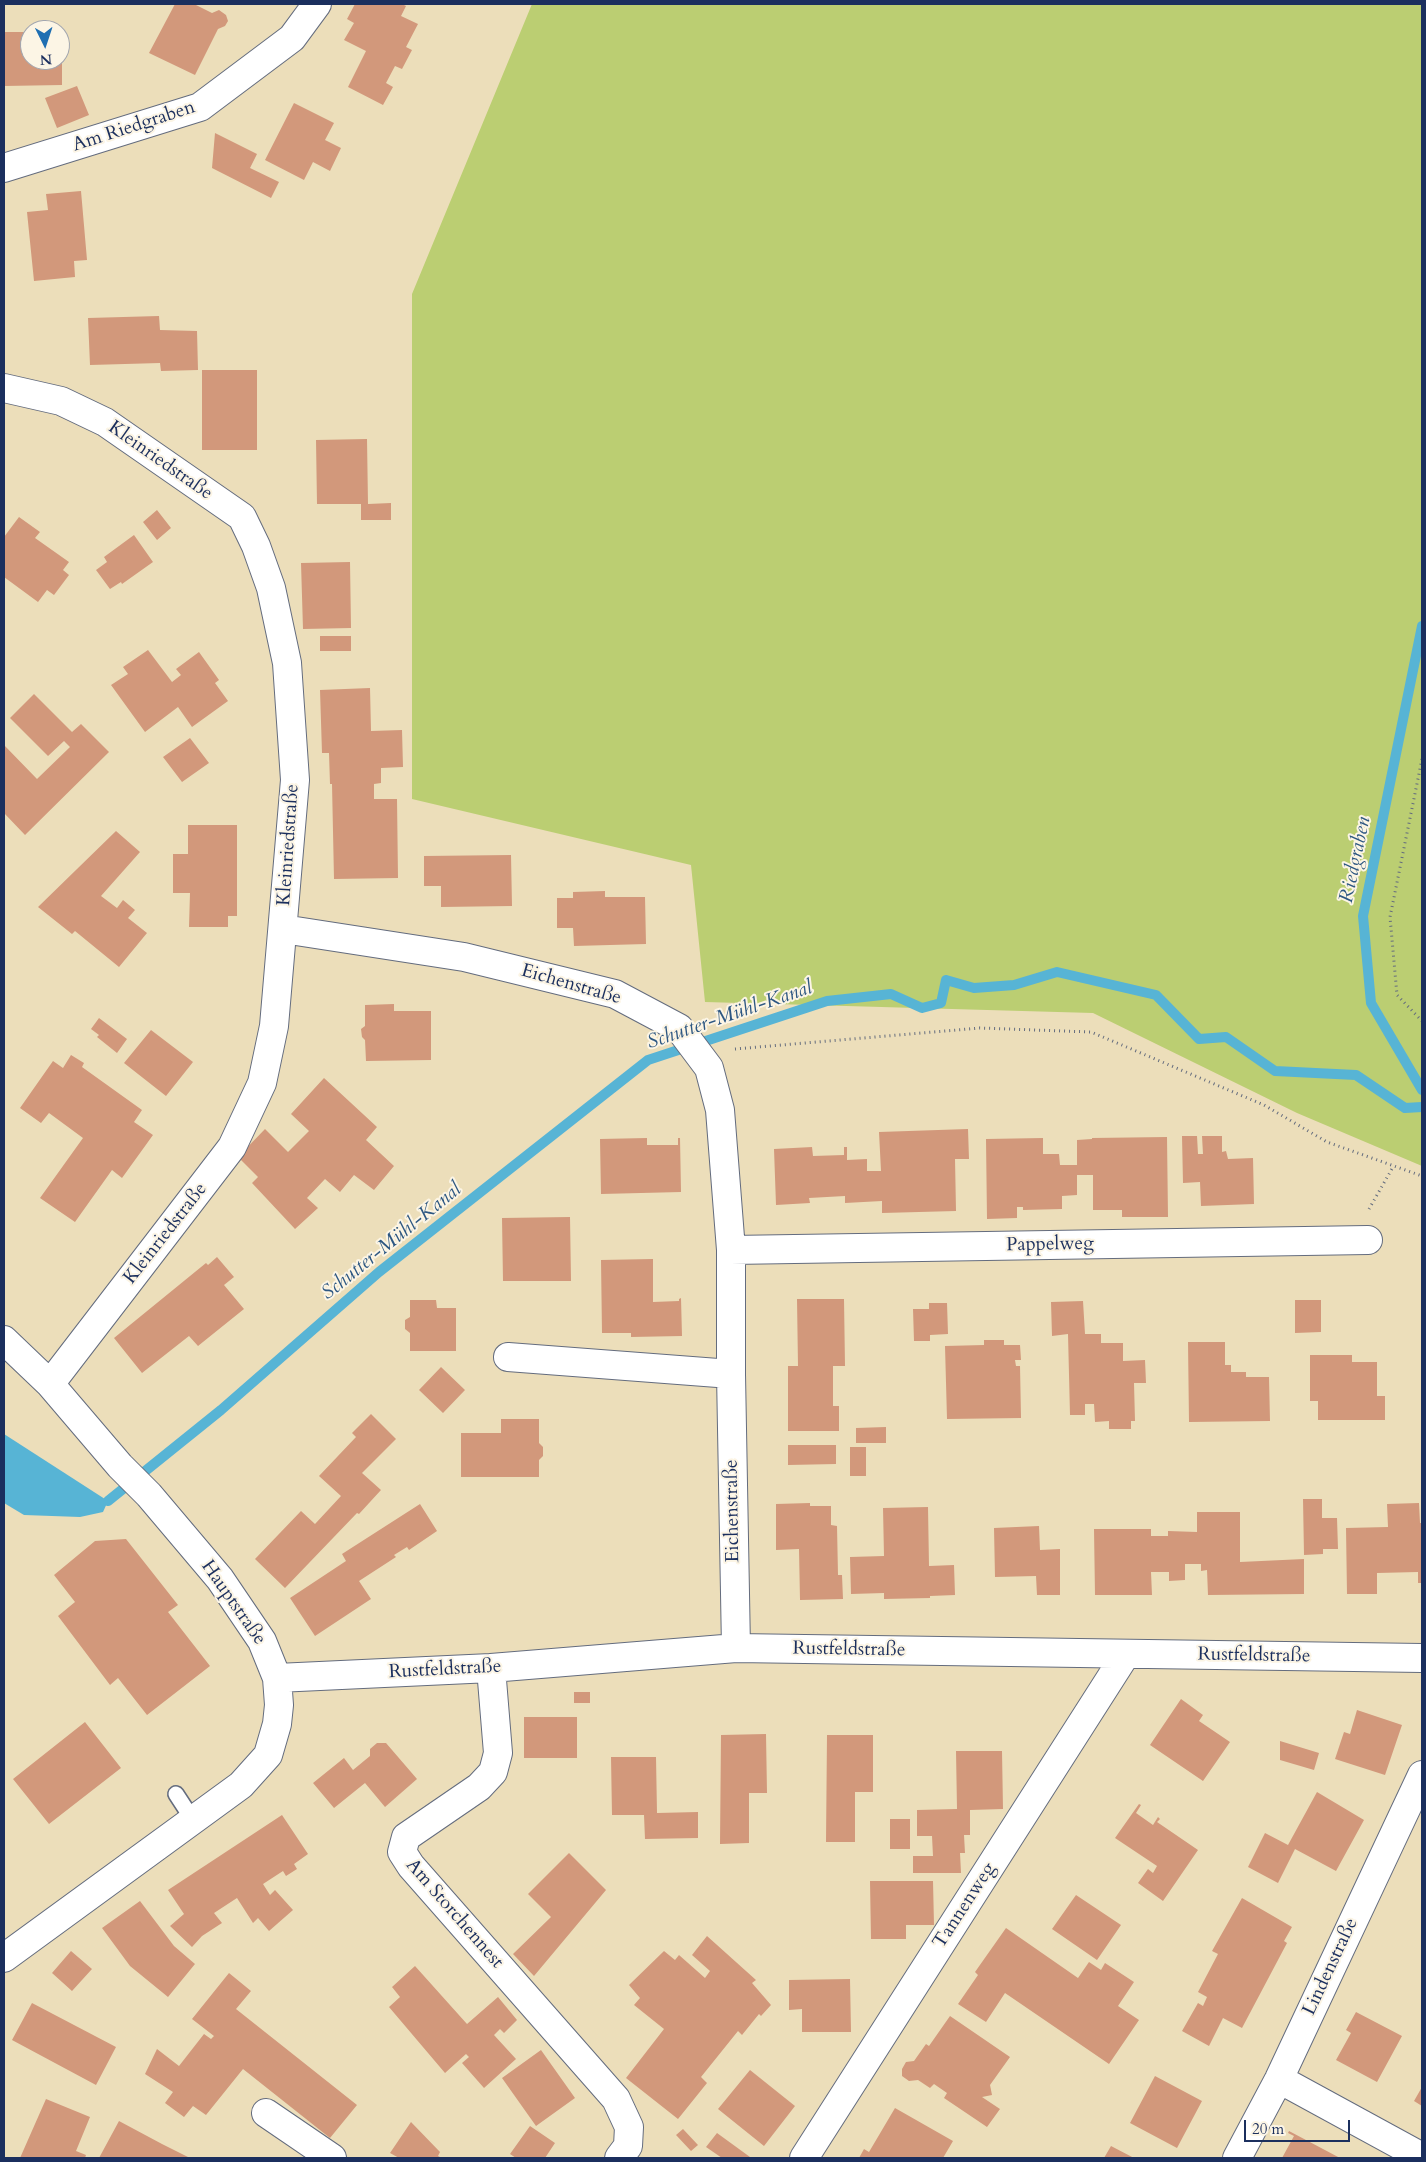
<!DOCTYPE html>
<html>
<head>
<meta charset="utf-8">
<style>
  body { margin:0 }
  #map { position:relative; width:1426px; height:2162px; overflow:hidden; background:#ecdeba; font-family:Cardo,serif }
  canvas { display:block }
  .frame { position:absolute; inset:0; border:5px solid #1b2f5e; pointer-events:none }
  .north { position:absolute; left:20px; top:20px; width:50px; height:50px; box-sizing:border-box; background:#fcf5e5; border:1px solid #a2a6af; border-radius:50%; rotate:176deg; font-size:14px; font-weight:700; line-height:20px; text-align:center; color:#1b2f5e }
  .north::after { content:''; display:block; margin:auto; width:18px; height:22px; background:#1f6fb2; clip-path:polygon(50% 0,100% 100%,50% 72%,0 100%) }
  .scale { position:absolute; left:1244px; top:2120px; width:106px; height:22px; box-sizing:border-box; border:2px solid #1b2f5e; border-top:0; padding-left:6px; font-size:15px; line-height:18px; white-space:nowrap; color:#1b2f5e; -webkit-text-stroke:4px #fcf5e5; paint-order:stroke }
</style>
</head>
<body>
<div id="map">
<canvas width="1426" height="2162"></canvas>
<div class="frame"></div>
<div class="north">N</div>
<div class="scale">20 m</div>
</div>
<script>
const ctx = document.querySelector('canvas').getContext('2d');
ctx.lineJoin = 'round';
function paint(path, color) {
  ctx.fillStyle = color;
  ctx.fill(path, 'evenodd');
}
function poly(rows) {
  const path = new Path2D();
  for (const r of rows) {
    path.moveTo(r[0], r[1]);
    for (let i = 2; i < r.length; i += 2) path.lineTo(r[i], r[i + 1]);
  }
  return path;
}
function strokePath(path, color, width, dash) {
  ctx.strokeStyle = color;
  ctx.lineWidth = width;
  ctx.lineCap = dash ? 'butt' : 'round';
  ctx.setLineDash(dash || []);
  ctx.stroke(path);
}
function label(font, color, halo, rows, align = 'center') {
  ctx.font = font + ' Cardo,serif';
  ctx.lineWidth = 4;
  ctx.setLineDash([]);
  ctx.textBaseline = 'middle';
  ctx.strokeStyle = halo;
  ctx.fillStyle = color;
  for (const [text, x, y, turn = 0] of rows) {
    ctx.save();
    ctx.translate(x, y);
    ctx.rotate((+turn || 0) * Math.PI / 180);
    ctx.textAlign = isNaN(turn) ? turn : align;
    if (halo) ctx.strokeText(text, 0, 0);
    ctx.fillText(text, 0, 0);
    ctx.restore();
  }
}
paint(poly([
  [532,4,1422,4,1422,1166,1297,1113,1093,1013,705,1002,691,865,412,799,412,294]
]), '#bbce72');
paint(poly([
  [4,1434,108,1501,103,1512,80,1517,24,1515,4,1503]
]), '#57b4d5');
strokePath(poly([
  [1422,626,1363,916,1371,1003,1422,1090],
  [108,1501,221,1410,379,1272,648,1060,827,1001,891,994,922,1008,941,1003,946,980,974,988,1014,985,1057,972,1156,995,1199,1039,1226,1037,1275,1071,1356,1075,1405,1108,1422,1107]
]), '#57b4d5', 10);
paint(poly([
  [175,4,194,4,212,13,219,10,226,15,228,21,225,26,218,29,195,75,149,53],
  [355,4,402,4,406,6,401,16,418,24,406,47,412,50,402,69,395,66,386,83,393,87,383,105,348,87,366,51,344,40,354,23,347,19],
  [4,32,30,32,30,60,62,60,62,85,4,86],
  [77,86,89,115,57,128,45,98],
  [294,103,334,123,325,140,341,148,330,171,313,162,304,180,265,160],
  [215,133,257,154,250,168,279,182,271,198,212,168],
  [81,191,87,260,74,261,75,277,34,281,27,212,48,210,46,194],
  [159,316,160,330,197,331,198,370,161,371,160,363,90,365,88,318],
  [202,370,257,370,257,450,202,450],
  [367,439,368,504,391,503,391,520,361,520,361,504,317,504,316,440],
  [157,510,171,528,157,540,143,522],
  [19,517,40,532,35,538,69,562,63,570,69,575,54,595,47,590,38,602,4,577,4,537],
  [134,535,153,562,122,584,121,582,110,589,96,570,107,562,104,557],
  [350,562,351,628,303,629,301,563],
  [320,636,351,636,351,651,320,651],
  [148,650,172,682,181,675,176,669,199,652,219,680,215,683,228,701,192,727,178,707,145,732,111,685,128,674,123,667],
  [370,688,371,731,402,730,403,767,381,768,381,783,374,784,374,799,397,799,398,878,334,879,332,784,330,784,329,753,322,753,320,690],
  [34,694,72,732,81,724,109,752,25,835,4,813,4,745,37,779,70,747,64,741,48,756,10,718],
  [190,738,209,763,182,782,163,757],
  [188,825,237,825,237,916,228,916,228,927,189,927,190,893,173,893,173,854,188,854],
  [116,831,140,852,101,896,117,908,123,900,135,910,128,918,147,933,119,967,75,931,72,934,38,907],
  [511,855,512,906,441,907,441,886,424,886,424,856],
  [605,891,605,897,645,897,646,944,574,946,573,928,557,928,557,898,573,898,573,892],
  [394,1004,394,1011,431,1011,431,1060,366,1061,365,1040,362,1037,361,1029,365,1026,365,1005],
  [99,1018,127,1039,117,1053,97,1037,99,1035,91,1029],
  [151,1030,193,1062,166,1096,124,1063],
  [71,1055,84,1063,82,1067,142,1110,134,1122,153,1135,122,1178,112,1170,75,1222,40,1198,83,1138,49,1113,41,1123,20,1108,53,1061,63,1068],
  [324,1078,377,1127,366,1140,394,1166,374,1190,354,1175,340,1192,325,1179,307,1198,318,1208,295,1229,252,1183,258,1177,238,1157,265,1129,288,1152,309,1131,291,1114],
  [968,1129,969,1159,955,1159,956,1211,882,1213,882,1201,845,1203,845,1196,809,1198,810,1203,776,1205,774,1149,812,1147,813,1156,844,1155,844,1147,847,1147,847,1160,867,1159,867,1171,881,1171,879,1132],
  [1182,1136,1197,1136,1198,1154,1203,1154,1202,1136,1222,1136,1222,1152,1226,1151,1228,1159,1253,1158,1254,1204,1201,1206,1200,1182,1183,1183],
  [1167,1137,1168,1217,1122,1217,1122,1210,1093,1210,1093,1175,1077,1175,1077,1195,1062,1196,1062,1209,1023,1210,1023,1207,1017,1207,1017,1218,987,1219,986,1139,1043,1138,1043,1154,1059,1154,1060,1165,1077,1165,1077,1140,1092,1139,1092,1138],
  [647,1138,647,1145,678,1145,678,1138,680,1138,681,1192,601,1194,600,1139],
  [570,1217,571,1281,503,1281,502,1218],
  [217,1257,234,1277,224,1285,244,1309,198,1346,189,1336,142,1373,114,1338,206,1263,208,1265],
  [653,1259,653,1302,679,1301,679,1299,681,1298,682,1336,631,1337,631,1333,602,1333,601,1260],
  [797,1299,844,1299,845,1366,833,1366,833,1406,839,1406,839,1431,788,1431,788,1366,798,1366],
  [410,1300,436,1300,437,1308,456,1308,456,1351,410,1351,410,1333,405,1329,405,1320,410,1317],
  [1295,1300,1321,1300,1321,1332,1295,1333],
  [1083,1301,1085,1334,1101,1334,1101,1343,1123,1343,1123,1361,1145,1360,1146,1383,1134,1383,1135,1421,1131,1421,1131,1429,1109,1429,1109,1421,1095,1422,1094,1404,1085,1404,1085,1415,1070,1415,1068,1334,1052,1336,1051,1302],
  [929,1303,947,1303,948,1334,930,1335,930,1341,914,1341,913,1309,929,1309],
  [984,1340,1004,1340,1004,1345,1020,1345,1021,1360,1015,1360,1016,1366,1020,1366,1021,1418,947,1419,945,1346,984,1345],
  [1188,1342,1225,1342,1225,1365,1231,1365,1231,1372,1246,1372,1246,1377,1269,1377,1270,1421,1189,1422],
  [1310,1355,1352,1355,1352,1362,1377,1362,1377,1396,1385,1396,1385,1420,1318,1420,1318,1401,1310,1401],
  [441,1367,465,1390,443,1413,419,1390],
  [371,1414,396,1439,362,1473,381,1490,359,1514,357,1513,285,1588,255,1559,301,1511,315,1524,341,1496,319,1476,356,1437,352,1433],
  [501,1419,539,1419,539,1443,543,1447,543,1456,539,1460,539,1477,461,1477,461,1433,501,1433],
  [886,1427,886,1443,856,1443,856,1428],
  [788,1445,836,1445,836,1464,788,1465],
  [850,1447,866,1447,866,1476,850,1476],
  [1303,1499,1322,1499,1322,1518,1337,1518,1338,1549,1323,1549,1323,1554,1304,1555],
  [810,1503,810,1506,831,1506,831,1525,837,1526,838,1575,842,1575,843,1599,800,1600,799,1549,776,1550,776,1504],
  [1419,1503,1420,1523,1422,1523,1422,1583,1418,1583,1418,1572,1377,1573,1377,1594,1347,1594,1346,1528,1388,1527,1387,1504],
  [420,1504,437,1531,409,1550,407,1547,394,1555,396,1557,359,1581,371,1599,315,1636,290,1598,346,1561,342,1554],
  [928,1507,929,1566,954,1565,955,1595,930,1596,930,1598,884,1599,884,1593,851,1594,850,1557,884,1556,883,1508],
  [1197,1512,1240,1512,1240,1562,1304,1559,1304,1594,1208,1595,1207,1570,1201,1571,1201,1564,1185,1564,1185,1580,1169,1581,1169,1572,1151,1572,1152,1595,1095,1595,1094,1529,1151,1529,1151,1536,1168,1536,1168,1531,1197,1532],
  [1039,1526,1040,1550,1060,1549,1060,1595,1037,1595,1036,1576,995,1577,994,1528],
  [126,1539,178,1605,168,1612,210,1666,147,1715,118,1678,110,1685,58,1616,75,1602,54,1575,95,1541],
  [574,1692,590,1692,590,1703,574,1703],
  [1181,1699,1203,1715,1199,1721,1230,1742,1203,1781,1150,1745],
  [1357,1710,1402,1725,1385,1775,1335,1759,1344,1732,1350,1734],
  [524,1717,577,1717,577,1758,524,1758],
  [85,1722,121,1768,49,1824,13,1779],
  [766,1734,767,1793,749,1793,749,1843,720,1844,721,1735],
  [827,1735,873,1735,873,1792,855,1792,855,1842,826,1842],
  [1280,1741,1319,1753,1314,1770,1280,1760],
  [377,1743,386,1743,417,1779,385,1807,365,1783,334,1808,313,1783,344,1758,353,1770,370,1756,370,1749],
  [956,1751,1002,1751,1003,1809,970,1810,970,1835,964,1835,965,1853,960,1853,961,1873,913,1873,913,1856,933,1856,932,1836,917,1836,917,1810,957,1809],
  [611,1757,656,1757,657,1813,698,1812,698,1838,645,1839,644,1815,612,1815],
  [1317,1792,1364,1820,1336,1871,1295,1849,1278,1883,1248,1867,1265,1833,1288,1845],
  [1139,1804,1141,1805,1136,1813,1153,1825,1158,1817,1160,1819,1157,1822,1198,1850,1163,1901,1138,1883,1148,1869,1153,1873,1157,1866,1115,1838],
  [282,1815,308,1854,294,1864,297,1869,286,1876,283,1871,263,1884,270,1895,275,1890,293,1910,269,1931,258,1918,253,1923,237,1898,214,1913,222,1923,202,1936,192,1947,170,1926,184,1914,168,1890],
  [890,1819,910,1819,910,1849,890,1849],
  [569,1853,606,1890,534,1976,513,1954,551,1917,528,1894],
  [870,1881,933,1881,934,1925,906,1925,906,1939,871,1939],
  [1076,1895,1121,1925,1097,1960,1052,1929],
  [1242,1898,1292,1927,1284,1941,1287,1943,1242,2028,1223,2018,1209,2046,1182,2031,1198,2003,1203,2006,1207,1997,1198,1992,1218,1954,1212,1951],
  [140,1901,174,1946,195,1964,168,1997,130,1966,102,1928],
  [1006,1928,1078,1978,1089,1962,1101,1970,1105,1963,1134,1982,1118,2006,1139,2020,1109,2064,1005,1993,986,2022,958,2004,978,1975,975,1972],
  [707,1936,756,1980,752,1983,771,2005,761,2016,759,2014,742,2035,738,2031,701,2077,707,2083,678,2119,626,2078,664,2029,634,2005,640,1998,629,1985,664,1951,675,1960,679,1955,705,1978,710,1971,692,1955],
  [71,1951,92,1969,72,1991,52,1973],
  [415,1966,467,2024,498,1997,517,2020,504,2033,500,2029,494,2035,516,2059,484,2088,462,2063,469,2057,466,2054,445,2073,389,2007,400,1997,392,1987],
  [229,1973,251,1991,236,2009,357,2105,330,2138,243,2069,206,2115,193,2106,184,2117,165,2103,173,2092,145,2074,157,2049,179,2066,204,2034,211,2039,214,2036,192,2019],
  [850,1979,851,2032,802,2032,802,2009,789,2010,789,1980],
  [32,2003,116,2047,96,2085,12,2040],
  [1356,2012,1402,2036,1377,2082,1336,2060,1351,2033,1346,2030],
  [950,2016,1010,2057,990,2085,992,2095,982,2097,1000,2109,987,2127,944,2098,947,2093,934,2084,930,2088,918,2080,909,2081,902,2076,902,2069,906,2062,914,2061,926,2044,929,2046],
  [541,2050,575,2098,536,2126,502,2078],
  [750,2070,795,2106,764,2146,718,2109],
  [1155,2076,1202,2101,1177,2148,1130,2123],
  [1422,2087,1422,2106,1414,2101],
  [46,2099,90,2117,76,2151,86,2155,85,2158,20,2158],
  [895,2108,953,2141,943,2158,859,2158,864,2149,869,2152],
  [119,2121,162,2144,190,2158,99,2158],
  [411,2122,440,2152,438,2156,442,2158,399,2158,390,2153],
  [530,2126,555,2143,545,2158,516,2158,510,2154],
  [683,2129,698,2145,691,2151,676,2135],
  [1289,2131,1340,2158,1282,2158,1294,2136,1288,2133],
  [717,2133,750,2157,749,2158,722,2158,706,2147],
  [1111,2146,1134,2158,1104,2158]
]), '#d2987b');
const service = poly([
  [176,1794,193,1820]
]);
const minor = poly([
  [4,168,200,107,292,38,317,4],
  [4,388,61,401,105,422,242,517,256,546,271,588,287,663,295,780,274,1026,262,1083,232,1147,50,1384],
  [283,929,464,957,615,994,679,1028,709,1068,720,1110,731,1250,731,1374,736,1648],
  [731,1250,1368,1240],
  [4,1340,50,1384,120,1466,149,1495,220,1579,262,1641,277,1678,279,1705,277,1724,268,1755,241,1785,4,1958],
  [508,1357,731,1374],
  [491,1668,498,1753,493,1772,479,1787,406,1837,402,1852,411,1866,616,2099,629,2127,628,2146,619,2158],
  [277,1678,491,1668,736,1648,1422,1658],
  [1279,2079,1422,2157],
  [266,2113,332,2158],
  [804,2158,1126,1654],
  [1237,2158,1279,2079,1422,1775]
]);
strokePath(service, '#646c7e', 18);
strokePath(minor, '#646c7e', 30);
strokePath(poly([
  [1422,759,1390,917,1397,995,1422,1021],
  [735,1049,980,1028,1091,1032,1264,1105,1327,1142,1422,1176],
  [1369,1209,1393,1167]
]), '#646c7e', 3, [1, 4]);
strokePath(service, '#fff', 15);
strokePath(minor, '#fff', 28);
label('19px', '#1b2f5e', '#fcf5e5', [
  ["Am Riedgraben",134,127,-18],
  ["Kleinriedstraße",160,461,35],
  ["Kleinriedstraße",289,845,-86],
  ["Eichenstraße",571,985,16],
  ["Kleinriedstraße",166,1234,-52],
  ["Pappelweg",1050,1245,-1],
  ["Eichenstraße",733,1511,-91],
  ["Hauptstraße",233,1603,55],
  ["Rustfeldstraße",849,1650,1],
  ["Rustfeldstraße",1254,1656,1],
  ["Rustfeldstraße",445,1670,-3],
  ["Tannenweg",965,1906,-57],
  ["Am Storchennest",454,1914,49],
  ["Lindenstraße",1331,1967,-65]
]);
label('italic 20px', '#2d5782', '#fcf5e5', [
  ["Riedgraben",1356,860,-78],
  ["Schutter-Mühl-Kanal",730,1016,-19],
  ["Schutter-Mühl-Kanal",392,1242,-39]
]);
</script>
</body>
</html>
